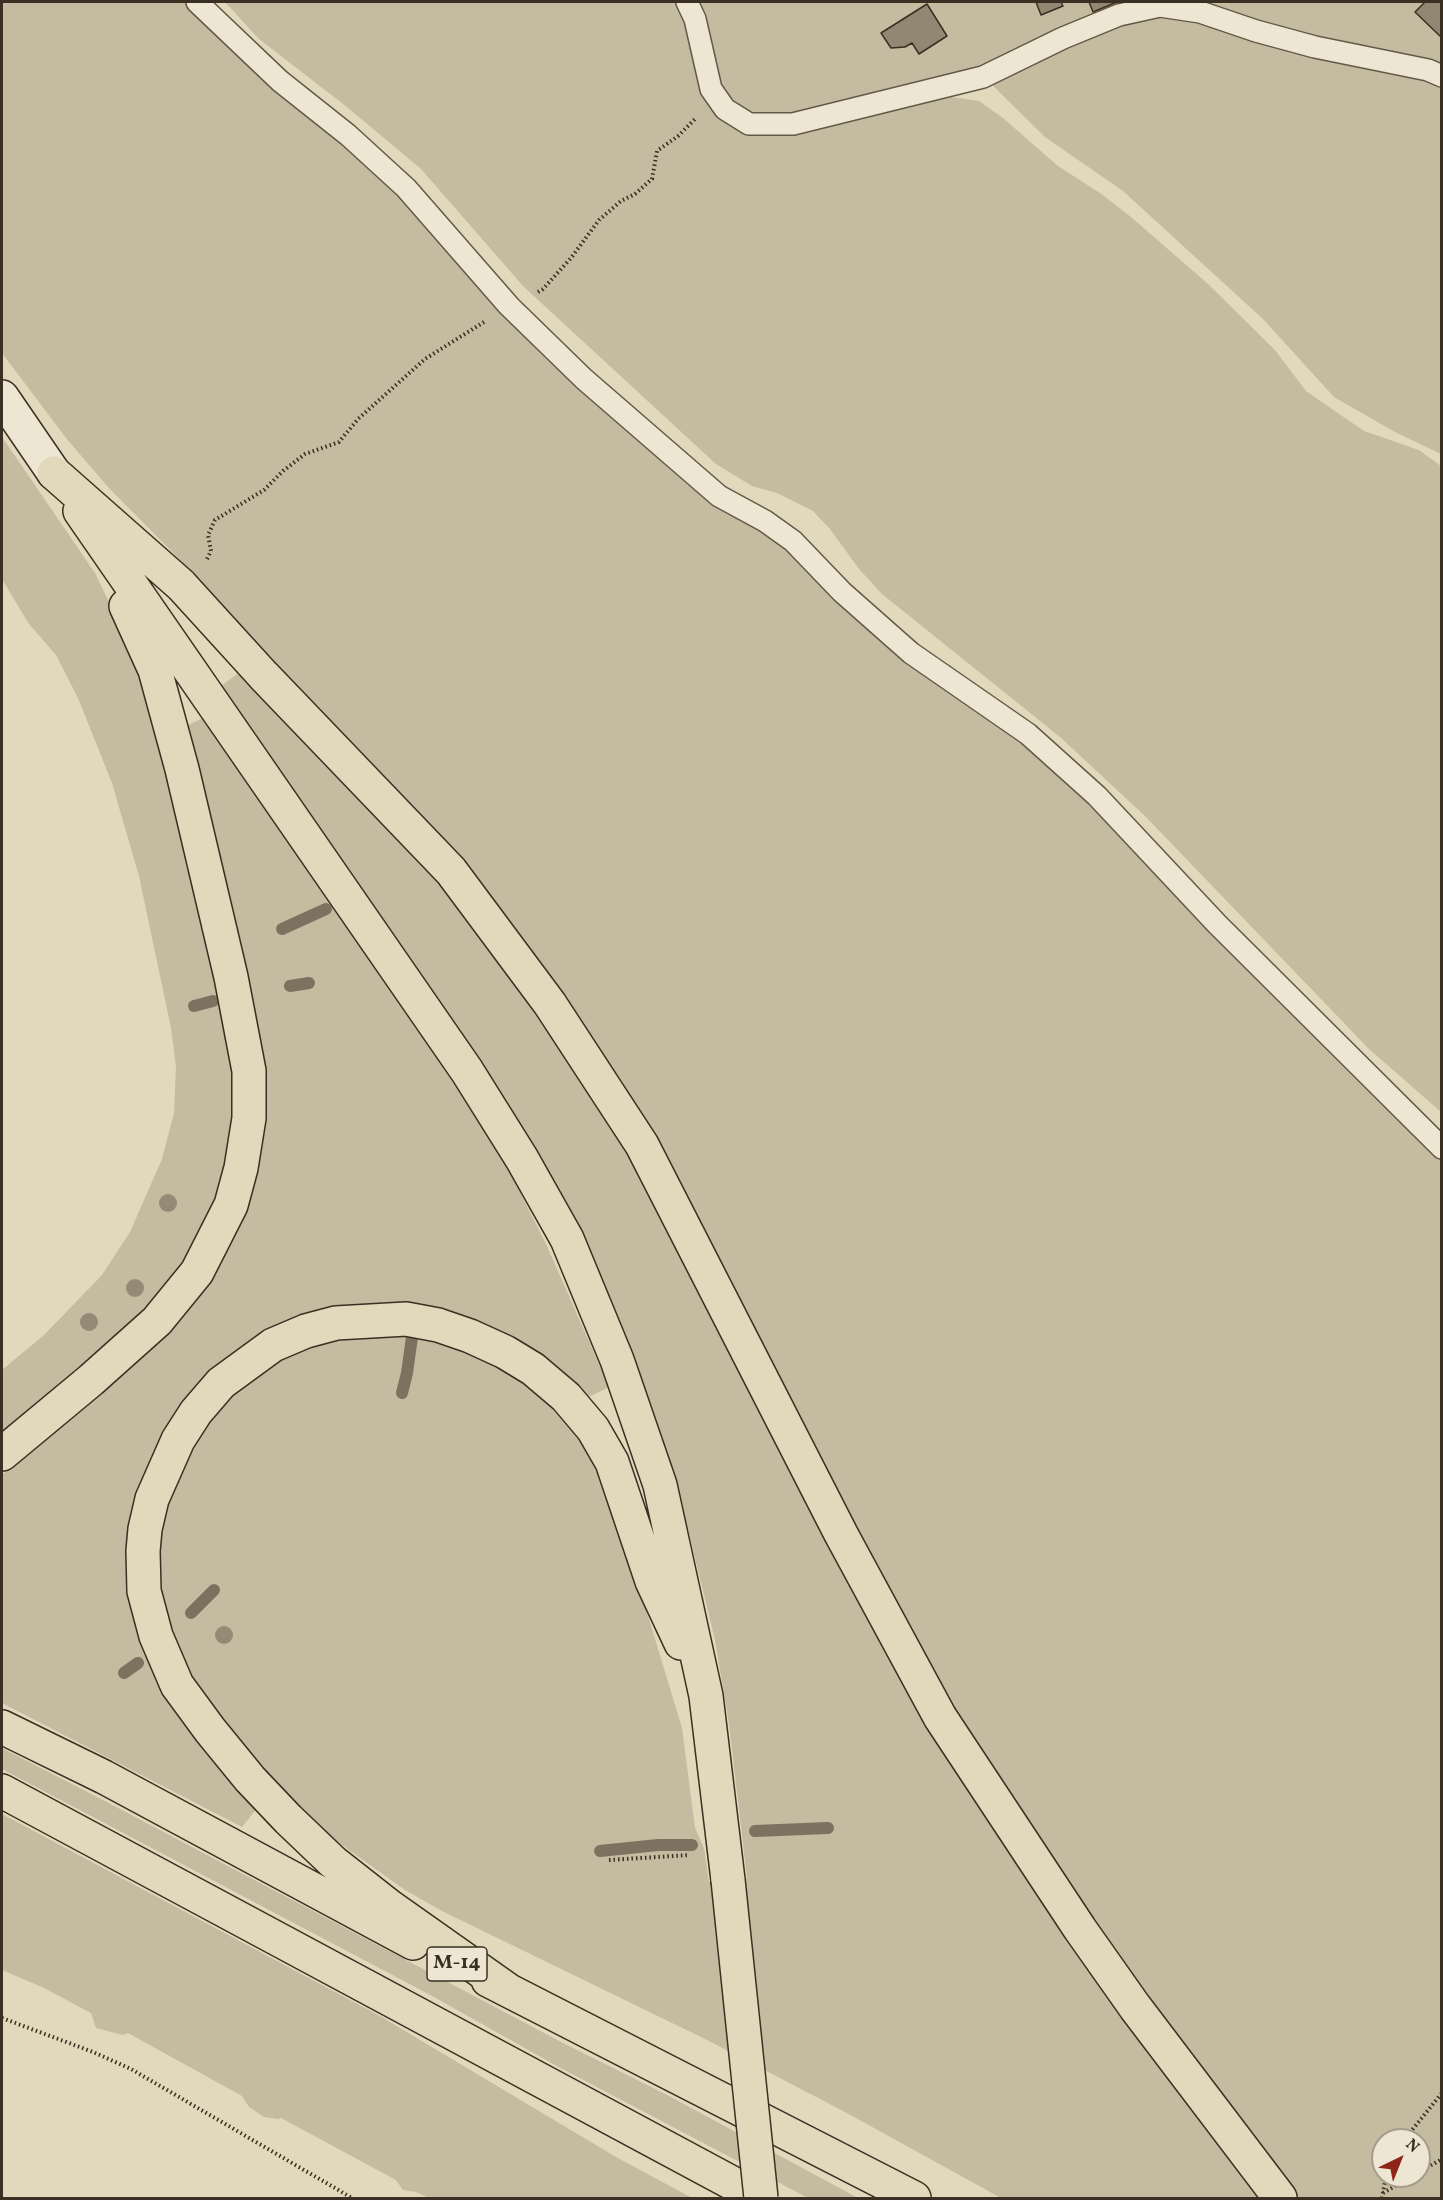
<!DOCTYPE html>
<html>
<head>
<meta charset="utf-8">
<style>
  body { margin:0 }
  #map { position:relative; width:1443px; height:2200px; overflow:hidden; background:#e2d8bb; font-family:Vollkorn,serif }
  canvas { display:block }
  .frame { position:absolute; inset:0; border:3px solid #3a2f22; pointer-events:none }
  .north { position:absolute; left:1371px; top:2128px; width:60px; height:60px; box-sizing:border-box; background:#ece6d3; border:2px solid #a59d8c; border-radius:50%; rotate:43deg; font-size:16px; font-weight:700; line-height:24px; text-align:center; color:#3a2f22 }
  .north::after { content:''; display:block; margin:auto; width:21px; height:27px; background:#8f2418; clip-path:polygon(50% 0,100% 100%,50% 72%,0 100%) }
</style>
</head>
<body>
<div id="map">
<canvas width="1443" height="2200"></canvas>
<div class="frame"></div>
<div class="north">N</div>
</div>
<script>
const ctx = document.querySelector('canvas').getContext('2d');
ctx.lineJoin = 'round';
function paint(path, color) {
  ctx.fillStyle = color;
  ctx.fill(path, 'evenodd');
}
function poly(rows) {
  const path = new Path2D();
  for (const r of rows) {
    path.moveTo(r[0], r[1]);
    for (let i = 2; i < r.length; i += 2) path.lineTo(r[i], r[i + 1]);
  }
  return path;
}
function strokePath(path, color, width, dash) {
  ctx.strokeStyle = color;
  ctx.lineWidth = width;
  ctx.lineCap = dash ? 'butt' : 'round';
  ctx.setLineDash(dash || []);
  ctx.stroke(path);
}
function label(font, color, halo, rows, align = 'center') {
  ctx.font = font + ' Vollkorn,serif';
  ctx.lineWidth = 6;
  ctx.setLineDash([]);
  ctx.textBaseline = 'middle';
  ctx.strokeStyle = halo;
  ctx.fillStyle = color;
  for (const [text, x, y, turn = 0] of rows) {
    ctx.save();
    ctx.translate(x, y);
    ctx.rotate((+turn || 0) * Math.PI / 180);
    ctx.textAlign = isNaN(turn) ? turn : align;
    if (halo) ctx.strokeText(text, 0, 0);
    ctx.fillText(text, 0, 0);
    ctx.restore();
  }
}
paint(poly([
  [2,2,187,2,343,140,400,194,502,310,1022,741,1091,802,1211,930,1441,1158,1441,2198,1297,2198,1274,2171,1144,1996,953,1711,562,995,523,940,461,860,260,651,192,572,108,487,66,438,2,353],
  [1383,2140,1419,2140,1419,2176,1383,2176],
  [225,2,680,2,684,11,699,79,752,132,938,95,979,101,1003,118,1058,166,1100,193,1131,217,1207,283,1275,350,1306,391,1364,431,1419,450,1441,466,1441,1112,1368,1048,1145,816,1060,737,882,594,859,569,830,529,813,511,777,493,752,486,716,464,523,286,421,169,347,107,259,39],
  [698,2,1441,2,1441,454,1395,432,1334,397,1263,319,1123,191,1045,137,977,70,771,118,747,113,730,101,718,76,705,14],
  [2,437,95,573,125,635,156,722,185,834,235,1072,234,1116,227,1165,217,1200,185,1264,145,1311,83,1368,2,1434,2,1370,44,1335,102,1275,130,1232,162,1159,174,1113,176,1066,171,1028,139,876,112,783,78,698,56,655,29,624,2,579],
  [240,672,347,783,443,887,500,957,628,1152,829,1542,1261,2198,1001,2198,845,2112,707,2040,442,1911,405,1890,342,1845,299,1810,259,1767,187,1676,158,1593,159,1530,166,1500,190,1443,230,1394,281,1355,342,1335,405,1334,433,1338,500,1364,554,1405,581,1437,598,1470,618,1517,682,1728,695,1828,704,1848,709,1882,747,1878,729,1724,715,1640,676,1480,633,1355,582,1232,538,1152,482,1062,293,792,221,686],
  [203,718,266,811,423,1036,508,1168,547,1246,609,1387,589,1397,576,1386,475,1323,238,1350,128,1569,258,1807,242,1827,2,1703,2,1475,101,1390,230,1241,246,971,233,909,188,725],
  [2,1748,103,1800,565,2044,669,2096,858,2198,808,2198,555,2065,434,1997,2,1769],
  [2,1814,380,2016,616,2157,692,2198,429,2198,416,2192,403,2190,396,2180,281,2118,278,2119,264,2117,249,2107,242,2096,128,2033,123,2035,96,2028,91,2013,44,1988,2,1970]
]), '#c5bba1');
strokePath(poly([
  [282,929,326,909],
  [290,986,309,983],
  [194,1006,213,1001],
  [402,1393,407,1373,412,1337],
  [191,1613,214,1590],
  [124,1673,138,1663],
  [755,1831,828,1828],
  [600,1851,658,1845,692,1845]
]), '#7d725f', 12);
const building = poly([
  [1036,2,1061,2,1063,6,1041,15,1036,2],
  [1089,2,1117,2,1093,12,1089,2],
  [1425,2,1442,2,1442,38,1415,12,1425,2],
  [927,4,947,36,919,54,912,43,905,47,891,48,881,33,927,4]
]);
paint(building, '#918772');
strokePath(building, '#3a2f22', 1.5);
const service = poly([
  [197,2,280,81,348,135,406,188,509,306,584,379,719,496,765,521,793,541,842,592,911,653,1028,734,1097,796,1217,924,1442,1148],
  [687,2,695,19,711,89,725,109,749,124,793,124,983,77,1063,38,1119,15,1160,6,1200,12,1256,31,1315,47,1428,70,1442,76]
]);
const secondary = poly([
  [2,397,54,473]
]);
const trunk = poly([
  [54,473,181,585,263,675,451,871,550,1004,642,1145,841,1534,940,1717,1080,1929,1135,2007,1280,2198],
  [80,511,467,1071,522,1159,567,1239,617,1360,660,1485,706,1696,728,1880],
  [2,1454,91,1380,157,1321,197,1272,231,1205,241,1168,249,1118,249,1071,231,977,182,769,155,670,126,606],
  [2,1727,104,1777,413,1943],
  [2,1791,760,2198],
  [488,1980,914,2198],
  [508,1990,389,1906,333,1862,288,1819,250,1779,210,1730,177,1685,156,1636,144,1591,143,1551,145,1529,152,1499,178,1440,196,1412,221,1383,273,1345,306,1331,336,1323,406,1319,438,1325,470,1336,505,1352,533,1369,566,1397,593,1429,612,1462,652,1581,681,1643]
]);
strokePath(service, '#645948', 24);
strokePath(secondary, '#3a2f22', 36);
strokePath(trunk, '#3a2f22', 36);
strokePath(poly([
  [538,292,543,289,571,258,599,220,621,201,635,194,652,179,657,151,678,136,696,118],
  [207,559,211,551,208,535,215,520,264,490,283,471,305,454,339,442,358,419,425,359,484,322],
  [609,1860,689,1855],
  [2,2018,93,2052,131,2069,352,2198],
  [1404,2140,1442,2093],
  [1419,2172,1442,2159],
  [1383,2193,1413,2176],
  [1382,2198,1386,2176]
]), '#3a2f22', 4, [1.5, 3]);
strokePath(service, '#ece6d3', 21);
strokePath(secondary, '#ece6d3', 33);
strokePath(trunk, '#e2d8bb', 33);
const trunkBridge = poly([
  [728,1880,761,2198]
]);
strokePath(trunkBridge, '#3a2f22', 36, []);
strokePath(trunkBridge, '#e2d8bb', 33);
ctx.fillStyle = '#958a75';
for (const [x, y] of [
  [168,1203],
  [135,1288],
  [89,1322],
  [224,1635]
]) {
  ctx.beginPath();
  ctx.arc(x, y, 9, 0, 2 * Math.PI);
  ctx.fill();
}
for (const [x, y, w] of [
  [457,1964,60]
]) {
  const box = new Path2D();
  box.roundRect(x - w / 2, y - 17, w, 34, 4.5);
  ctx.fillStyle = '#ece6d3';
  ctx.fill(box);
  strokePath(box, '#3a2f22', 1.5);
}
label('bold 20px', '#3a2f22', null, [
  ["М-14",457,1964]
]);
</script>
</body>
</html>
